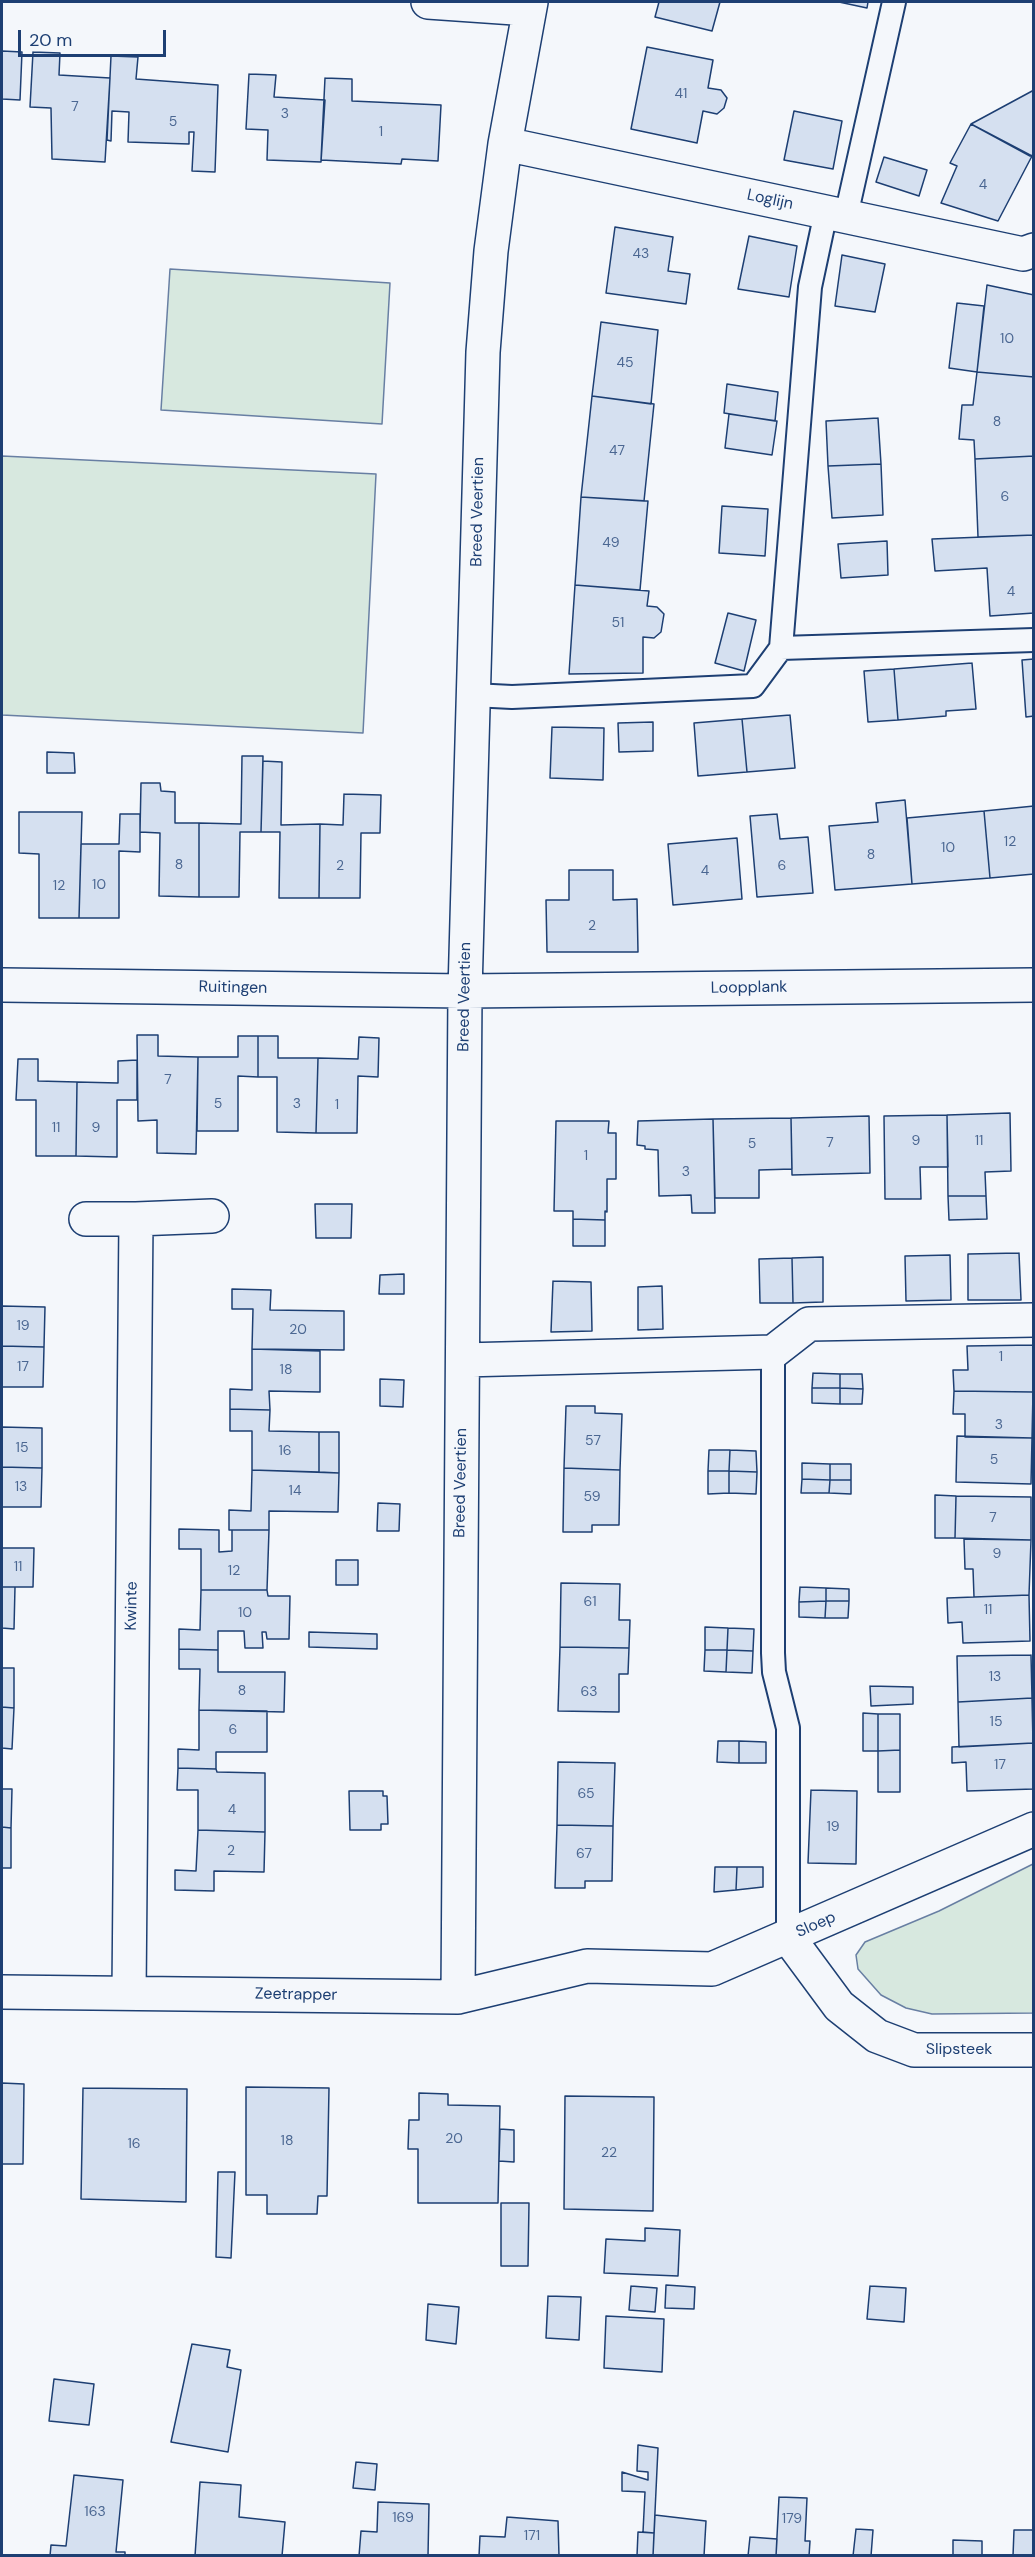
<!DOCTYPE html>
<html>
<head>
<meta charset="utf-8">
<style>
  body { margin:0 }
  #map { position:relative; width:1035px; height:2557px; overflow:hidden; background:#f4f7fb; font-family:"DM Sans",sans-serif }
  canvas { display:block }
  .frame { position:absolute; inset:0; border:3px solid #1d3f73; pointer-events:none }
  .scale { position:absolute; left:18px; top:30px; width:148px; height:27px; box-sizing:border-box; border:3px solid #1d3f73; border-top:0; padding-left:8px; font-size:18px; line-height:21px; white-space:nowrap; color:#1d3f73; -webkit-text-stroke:4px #f4f7fb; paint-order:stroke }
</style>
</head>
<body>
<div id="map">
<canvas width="1035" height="2557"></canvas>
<div class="frame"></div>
<div class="scale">20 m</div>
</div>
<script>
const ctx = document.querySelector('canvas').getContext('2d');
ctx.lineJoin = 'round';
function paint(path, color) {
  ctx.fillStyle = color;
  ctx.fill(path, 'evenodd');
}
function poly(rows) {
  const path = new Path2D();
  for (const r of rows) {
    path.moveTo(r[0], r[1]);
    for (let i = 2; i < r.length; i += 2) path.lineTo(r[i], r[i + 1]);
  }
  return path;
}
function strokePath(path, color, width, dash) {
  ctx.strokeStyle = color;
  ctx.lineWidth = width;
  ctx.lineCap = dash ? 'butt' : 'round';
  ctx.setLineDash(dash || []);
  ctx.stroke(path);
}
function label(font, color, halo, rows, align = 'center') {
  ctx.font = font + ' "DM Sans",sans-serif';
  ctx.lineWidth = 4.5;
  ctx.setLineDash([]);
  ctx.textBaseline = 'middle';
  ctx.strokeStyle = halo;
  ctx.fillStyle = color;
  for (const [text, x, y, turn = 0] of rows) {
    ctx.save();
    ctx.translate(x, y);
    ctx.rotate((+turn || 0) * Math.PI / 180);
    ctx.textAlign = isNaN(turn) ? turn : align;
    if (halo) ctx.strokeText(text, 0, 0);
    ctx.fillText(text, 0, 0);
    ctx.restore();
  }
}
const green = poly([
  [170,269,390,283,382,424,161,410,170,269],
  [2,456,376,474,363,733,2,715,2,456],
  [1033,1864,1033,2013,932,2014,906,2008,881,1995,858,1969,856,1955,865,1942,939,1911,1033,1864]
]);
paint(green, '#d7e8df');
strokePath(green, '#687fa3', 1.5);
const building = poly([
  [659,2,720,2,712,31,655,17,659,2],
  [839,2,868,2,867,8,839,2],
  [647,47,713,60,708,88,721,90,727,98,724,108,717,114,703,111,697,143,631,129,647,47],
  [2,51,22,52,20,100,2,99,2,51],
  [33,52,60,53,59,75,110,78,105,162,52,159,51,108,30,107,33,52],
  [111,56,138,57,136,79,218,85,215,172,192,171,194,132,189,132,189,144,128,142,129,112,112,111,111,141,107,140,111,56],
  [249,74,276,75,274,97,325,100,321,162,267,160,268,130,246,129,249,74],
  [325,78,352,79,352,101,441,105,438,161,402,159,401,164,321,160,325,78],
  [1034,90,1034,155,1030,156,971,124,1034,90],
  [794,111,842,121,833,169,784,160,794,111],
  [971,124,1032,156,998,221,941,203,957,166,950,163,971,124],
  [884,157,927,170,919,196,876,182,884,157],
  [615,227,673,237,668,271,690,274,686,304,606,293,615,227],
  [749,236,797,246,789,297,738,289,749,236],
  [842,255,885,264,875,312,835,306,842,255],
  [987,285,1034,295,1034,377,977,372,987,285],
  [957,303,984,306,977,372,949,368,957,303],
  [601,322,658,330,651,404,592,396,601,322],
  [977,372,1034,377,1034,456,975,459,974,440,959,439,962,405,973,405,977,372],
  [727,384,778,392,775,421,724,413,727,384],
  [592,396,654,404,644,501,581,497,592,396],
  [729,414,777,421,772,455,725,448,729,414],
  [878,418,881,464,828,466,826,421,878,418],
  [1034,456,1034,535,978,537,975,459,1034,456],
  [881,464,883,515,832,518,828,466,881,464],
  [581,497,648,501,640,590,575,585,581,497],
  [722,506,768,509,765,556,719,553,722,506],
  [1034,535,1034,613,990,616,987,568,935,571,932,539,1034,535],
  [887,541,888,575,841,578,838,544,887,541],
  [575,585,649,591,647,606,657,607,664,614,661,632,654,638,643,637,643,673,569,674,575,585],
  [728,613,756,620,744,671,715,663,728,613],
  [1034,659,1034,716,1026,717,1022,660,1034,659],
  [972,663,976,709,946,711,946,716,898,720,894,669,972,663],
  [894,669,898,720,868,722,864,671,894,669],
  [790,715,795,768,747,772,742,719,790,715],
  [742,719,747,772,698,776,694,723,742,719],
  [653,722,653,751,619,752,618,723,653,722],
  [552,727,604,728,603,780,550,778,552,727],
  [47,752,74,753,75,773,47,773,47,752],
  [242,756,263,756,261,832,240,832,239,897,199,897,199,823,241,824,242,756],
  [263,761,282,762,281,825,320,824,319,898,279,898,280,832,261,832,263,761],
  [141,783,160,783,161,791,175,792,175,823,199,823,199,897,159,896,160,833,140,832,141,783],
  [344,794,381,795,380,833,361,833,360,898,319,898,320,824,343,825,344,794],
  [905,800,912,884,835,890,829,826,878,822,876,803,905,800],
  [1034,806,1034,874,990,878,984,811,1034,806],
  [984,811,990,878,912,884,907,818,984,811],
  [19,812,82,812,79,918,39,918,39,854,19,853,19,812],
  [120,814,140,814,140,852,119,851,119,918,79,918,81,844,119,844,120,814],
  [777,814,780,839,808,837,813,893,757,897,750,816,777,814],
  [737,838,742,899,673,905,668,844,737,838],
  [569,870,613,870,613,900,637,899,638,952,547,952,546,900,569,900,569,870],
  [137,1035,158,1035,158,1056,198,1057,196,1154,157,1153,157,1120,138,1121,137,1035],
  [238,1036,258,1036,258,1077,238,1076,238,1131,197,1131,198,1057,238,1057,238,1036],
  [258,1036,278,1036,278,1058,318,1058,316,1133,277,1132,277,1077,258,1077,258,1036],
  [359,1037,379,1038,378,1077,358,1076,357,1133,316,1133,318,1058,358,1059,359,1037],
  [18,1059,38,1059,38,1081,77,1082,76,1156,36,1156,36,1100,16,1100,18,1059],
  [137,1060,137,1100,117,1100,117,1157,76,1156,77,1082,118,1083,118,1061,137,1060],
  [1010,1113,1011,1171,985,1172,986,1196,948,1196,947,1115,1010,1113],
  [947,1115,948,1167,920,1167,921,1199,885,1199,884,1116,947,1115],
  [869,1116,870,1173,792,1175,791,1118,869,1116],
  [791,1118,792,1169,759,1170,759,1198,715,1198,713,1119,791,1118],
  [713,1119,715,1213,692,1213,691,1195,659,1196,658,1150,645,1149,645,1146,637,1145,638,1121,713,1119],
  [556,1121,609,1121,608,1133,616,1133,616,1179,607,1179,607,1212,605,1211,605,1220,573,1219,573,1211,554,1211,556,1121],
  [948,1196,986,1196,987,1219,949,1220,948,1196],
  [315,1204,352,1204,351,1238,316,1238,315,1204],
  [573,1219,605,1220,605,1246,573,1246,573,1219],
  [1019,1253,1021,1300,968,1300,968,1254,1019,1253],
  [950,1255,951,1300,906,1301,905,1256,950,1255],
  [823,1257,823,1302,793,1303,792,1258,823,1257],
  [792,1258,793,1303,760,1303,759,1259,792,1258],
  [404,1274,404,1294,379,1294,380,1275,404,1274],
  [553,1281,591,1282,592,1331,551,1332,553,1281],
  [662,1286,663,1329,638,1330,638,1287,662,1286],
  [232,1289,271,1290,270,1310,344,1311,344,1350,252,1349,253,1309,232,1309,232,1289],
  [2,1306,45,1307,44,1347,2,1346,2,1306],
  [1034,1345,1033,1392,954,1391,953,1370,968,1370,967,1346,1034,1345],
  [2,1346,44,1347,43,1387,2,1387,2,1346],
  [252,1349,320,1351,320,1392,269,1391,270,1410,230,1409,230,1389,252,1390,252,1349],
  [813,1373,840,1374,840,1388,812,1388,813,1373],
  [840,1374,862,1374,863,1389,840,1388,840,1374],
  [380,1379,404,1380,403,1407,380,1406,380,1379],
  [812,1388,840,1388,840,1404,812,1403,812,1388],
  [840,1388,863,1389,862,1404,840,1404,840,1388],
  [954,1391,1033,1392,1032,1438,965,1437,965,1414,953,1414,954,1391],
  [566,1406,595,1406,595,1413,622,1414,620,1470,564,1468,566,1406],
  [230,1409,270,1410,269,1431,319,1432,319,1472,252,1470,252,1431,230,1431,230,1409],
  [2,1427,42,1428,42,1468,2,1467,2,1427],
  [319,1432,339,1432,339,1473,319,1472,319,1432],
  [957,1436,1032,1438,1031,1484,956,1482,957,1436],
  [709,1450,730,1450,729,1471,708,1471,709,1450],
  [730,1450,756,1451,757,1472,729,1471,730,1450],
  [802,1463,830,1464,830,1480,802,1479,802,1463],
  [830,1464,851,1464,851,1480,830,1480,830,1464],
  [2,1467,42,1468,41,1507,2,1507,2,1467],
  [564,1468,620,1470,619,1525,592,1525,592,1532,563,1532,564,1468],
  [252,1470,339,1473,338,1512,269,1511,269,1530,229,1530,229,1510,251,1511,252,1470],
  [708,1471,729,1471,729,1493,708,1494,708,1471],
  [729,1471,757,1472,756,1494,729,1493,729,1471],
  [802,1479,830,1480,829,1493,801,1493,802,1479],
  [830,1480,851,1480,851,1494,829,1493,830,1480],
  [935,1495,956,1496,955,1538,935,1538,935,1495],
  [956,1496,1031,1497,1031,1540,955,1538,956,1496],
  [378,1503,400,1504,399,1531,377,1531,378,1503],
  [179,1529,219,1530,219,1552,232,1551,232,1530,269,1530,267,1590,201,1590,201,1549,179,1549,179,1529],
  [964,1539,1031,1540,1029,1595,974,1597,973,1569,965,1569,964,1539],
  [2,1548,34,1548,33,1587,2,1587,2,1548],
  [336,1560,358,1560,358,1585,336,1585,336,1560],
  [561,1583,620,1584,619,1620,630,1620,629,1648,560,1647,561,1583],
  [2,1587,15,1587,14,1629,2,1628,2,1587],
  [800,1587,826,1588,826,1601,799,1602,800,1587],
  [826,1588,849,1589,849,1601,826,1601,826,1588],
  [201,1590,267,1590,268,1596,290,1596,289,1639,267,1639,266,1632,262,1632,263,1648,245,1648,244,1631,218,1631,218,1650,179,1649,179,1629,200,1630,201,1590],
  [1029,1595,1030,1641,963,1643,962,1622,948,1623,947,1598,1029,1595],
  [826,1601,849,1601,848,1618,825,1618,826,1601],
  [826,1601,825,1618,799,1617,799,1602,826,1601],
  [705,1627,728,1628,727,1650,705,1650,705,1627],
  [728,1628,754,1629,753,1651,727,1650,728,1628],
  [309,1632,377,1634,377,1649,309,1647,309,1632],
  [560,1647,629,1648,628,1674,619,1674,619,1712,558,1711,560,1647],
  [179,1649,218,1650,218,1672,285,1672,284,1712,199,1710,200,1669,179,1669,179,1649],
  [705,1650,727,1650,726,1672,704,1671,705,1650],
  [727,1650,753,1651,752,1673,726,1672,727,1650],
  [1031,1655,1032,1698,958,1702,957,1656,1031,1655],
  [2,1668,14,1668,14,1708,2,1707,2,1668],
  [870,1686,913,1687,913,1704,871,1706,870,1686],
  [1032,1698,1033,1743,959,1747,958,1702,1032,1698],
  [2,1707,14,1708,12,1749,2,1748,2,1707],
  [199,1710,267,1711,267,1752,216,1752,216,1769,178,1768,178,1749,199,1750,199,1710],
  [863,1713,878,1714,878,1751,863,1751,863,1713],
  [878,1714,900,1714,900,1750,878,1751,878,1714],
  [718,1741,739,1741,739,1763,717,1762,718,1741],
  [739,1741,766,1742,766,1763,739,1763,739,1741],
  [1033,1743,1034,1789,967,1791,966,1762,952,1763,952,1747,1033,1743],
  [900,1750,900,1792,878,1792,878,1751,900,1750],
  [558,1762,615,1763,613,1826,557,1825,558,1762],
  [178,1768,216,1769,217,1772,265,1773,265,1832,198,1830,198,1790,177,1790,178,1768],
  [2,1789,12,1789,11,1828,2,1827,2,1789],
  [811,1790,857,1791,856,1864,808,1863,811,1790],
  [349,1791,383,1791,383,1796,387,1796,388,1824,381,1824,381,1830,350,1830,349,1791],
  [557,1825,613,1826,612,1881,585,1881,585,1888,555,1888,557,1825],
  [2,1827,11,1828,11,1868,2,1868,2,1827],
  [198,1830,265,1832,264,1872,214,1871,214,1891,175,1890,175,1870,196,1871,198,1830],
  [715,1867,737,1867,736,1890,714,1892,715,1867],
  [737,1867,763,1867,763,1887,736,1890,737,1867],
  [2,2083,24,2084,23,2164,2,2164,2,2083],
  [246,2087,329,2088,327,2196,318,2196,317,2214,267,2214,267,2195,246,2195,246,2087],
  [83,2088,187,2089,186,2202,81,2199,83,2088],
  [419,2093,448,2094,448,2105,500,2106,498,2203,418,2203,418,2149,408,2149,409,2120,419,2120,419,2093],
  [565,2096,654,2097,653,2211,564,2209,565,2096],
  [500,2129,514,2130,514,2162,499,2161,500,2129],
  [218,2172,235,2172,231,2258,216,2257,218,2172],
  [501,2203,529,2203,528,2266,501,2266,501,2203],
  [645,2228,680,2230,678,2276,604,2273,606,2239,645,2241,645,2228],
  [666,2285,695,2287,694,2309,665,2308,666,2285],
  [631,2286,657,2288,655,2312,629,2310,631,2286],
  [870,2286,906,2288,904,2322,867,2319,870,2286],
  [548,2296,581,2297,579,2340,546,2338,548,2296],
  [428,2304,459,2307,456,2344,426,2340,428,2304],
  [606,2316,664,2319,662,2372,604,2368,606,2316],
  [192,2344,230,2350,227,2367,241,2370,228,2452,171,2442,192,2344],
  [54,2379,94,2384,89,2425,49,2421,54,2379],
  [638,2445,658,2448,654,2533,643,2532,645,2492,622,2491,622,2472,648,2480,648,2472,637,2471,638,2445],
  [356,2462,377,2464,375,2490,353,2488,356,2462],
  [74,2475,123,2480,116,2552,125,2552,125,2556,50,2556,51,2545,66,2546,74,2475],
  [200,2482,241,2485,239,2517,285,2522,282,2556,195,2556,200,2482],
  [779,2497,807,2498,805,2541,810,2541,809,2556,776,2556,779,2497],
  [378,2502,429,2504,428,2556,359,2556,361,2531,377,2532,378,2502],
  [655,2515,706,2521,704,2556,653,2556,655,2515],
  [507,2517,558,2521,559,2556,479,2556,480,2536,505,2537,507,2517],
  [856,2529,873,2530,871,2556,853,2556,856,2529],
  [1014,2530,1034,2530,1034,2556,1013,2556,1014,2530],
  [638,2532,654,2533,653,2556,637,2556,638,2532],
  [750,2537,777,2539,776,2556,748,2556,750,2537],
  [953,2540,982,2541,982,2556,953,2556,953,2540]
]);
paint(building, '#d5e0f0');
strokePath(building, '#1d3f73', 1.5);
const lane = poly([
  [846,216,894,2],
  [781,648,1034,640],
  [473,695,512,697,753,686,781,648,810,287,826,212],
  [773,1352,773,1653,774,1672,788,1728,788,1937]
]);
const street = poly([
  [428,2,529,9],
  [505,144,1023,254,1034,250],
  [2,985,465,991,1034,985],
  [86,1219,136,1219,129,1993],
  [136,1219,212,1216],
  [463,1360,773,1352,809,1324,1034,1320],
  [788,1937,839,2006,877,2036,914,2050,1034,2050],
  [2,1992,458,1997,587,1966,712,1969,1034,1829],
  [458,1997,465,991,483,352,491,251,505,144,531,2]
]);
strokePath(lane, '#1d3f73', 26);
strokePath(street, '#1d3f73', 36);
strokePath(lane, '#f4f7fb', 22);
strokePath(street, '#f4f7fb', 33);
label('14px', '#4b6792', null, [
  ["41",681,94],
  ["7",75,107],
  ["3",285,114],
  ["5",173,122],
  ["1",381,132],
  ["4",983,185],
  ["43",641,254],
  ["10",1007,339],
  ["45",625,363],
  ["8",997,422],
  ["47",617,451],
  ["6",1005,497],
  ["49",611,543],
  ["4",1011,592],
  ["51",618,623],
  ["12",1010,842],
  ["10",948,848],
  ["8",871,855],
  ["8",179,865],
  ["2",340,866],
  ["6",782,866],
  ["4",705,871],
  ["10",99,885],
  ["12",59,886],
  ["2",592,926],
  ["7",168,1080],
  ["5",218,1104],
  ["3",297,1104],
  ["1",337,1105],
  ["11",56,1128],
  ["9",96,1128],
  ["9",916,1141],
  ["11",979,1141],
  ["7",830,1143],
  ["5",752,1144],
  ["1",586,1156],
  ["3",686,1172],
  ["19",23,1326],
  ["20",298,1330],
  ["1",1001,1357],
  ["17",23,1367],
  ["18",286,1370],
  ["3",999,1425],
  ["57",593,1441],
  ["15",22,1448],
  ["16",285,1451],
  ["5",994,1460],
  ["13",21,1487],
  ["14",295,1491],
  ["59",592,1497],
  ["7",993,1518],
  ["9",997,1554],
  ["11",18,1567],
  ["12",234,1571],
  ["61",590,1602],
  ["11",988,1610],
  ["10",245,1613],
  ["13",995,1677],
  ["8",242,1691],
  ["63",589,1692],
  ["15",996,1722],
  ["6",233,1730],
  ["17",1000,1765],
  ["65",586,1794],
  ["4",232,1810],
  ["19",833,1827],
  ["2",231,1851],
  ["67",584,1854],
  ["20",454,2139],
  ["18",287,2141],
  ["16",134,2144],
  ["22",609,2153],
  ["163",95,2512],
  ["169",403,2518],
  ["179",792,2519],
  ["171",532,2536]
]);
label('16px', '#1d3f73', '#f4f7fb', [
  ["Loglijn",770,200,12],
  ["Breed Veertien",478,512,-89],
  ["Ruitingen",233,988,1],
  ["Loopplank",749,988,-1],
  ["Breed Veertien",465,997,-89],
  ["Breed Veertien",461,1483,-89],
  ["Kwinte",132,1606,-89],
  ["Sloep",816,1925,-24],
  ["Zeetrapper",296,1995,1],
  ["Slipsteek",959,2050]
]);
</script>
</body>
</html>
